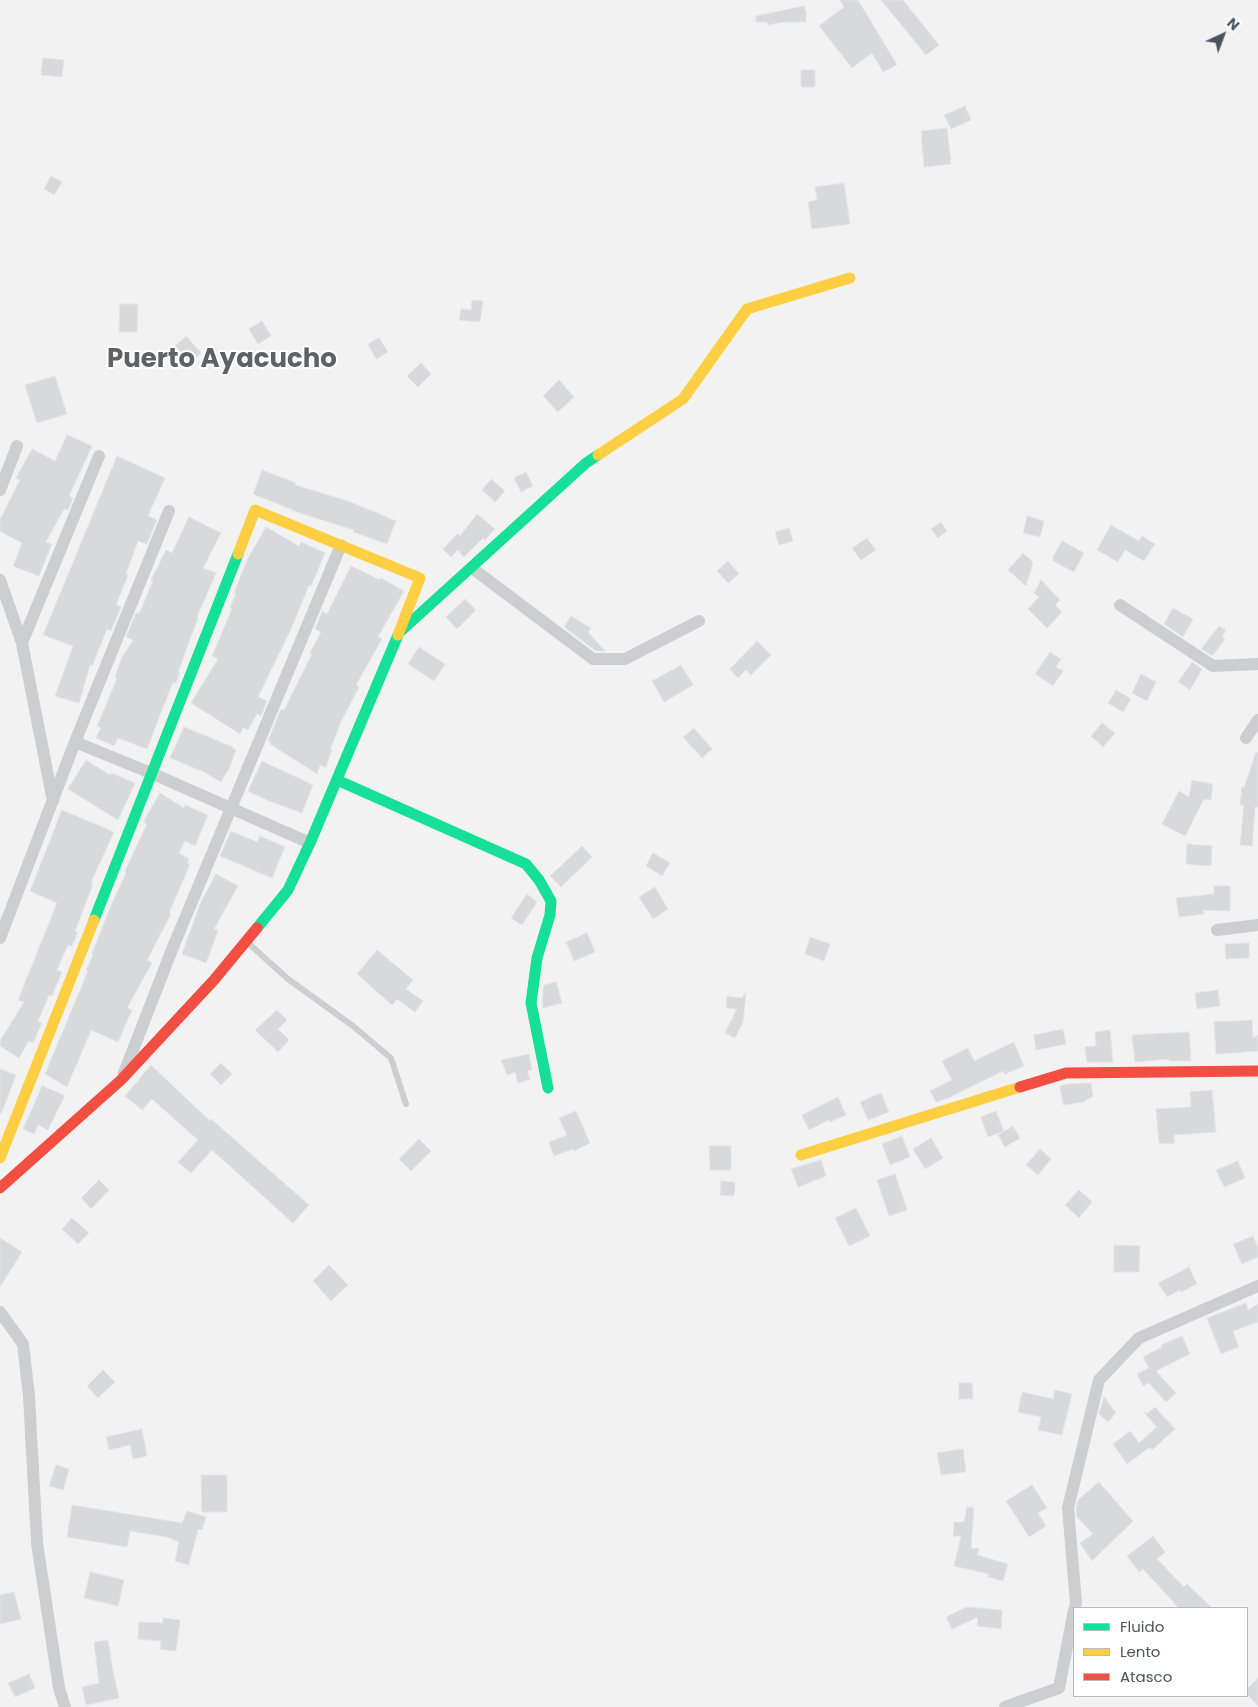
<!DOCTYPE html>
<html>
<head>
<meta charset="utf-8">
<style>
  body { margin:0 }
  #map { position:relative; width:1258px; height:1707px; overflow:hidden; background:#f2f2f2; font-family:Poppins,sans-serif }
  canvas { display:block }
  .legend { position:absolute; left:1073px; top:1607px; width:175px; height:90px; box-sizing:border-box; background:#fff; border:1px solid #b7bbbf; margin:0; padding:6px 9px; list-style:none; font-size:15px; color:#4a545e }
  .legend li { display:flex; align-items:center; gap:10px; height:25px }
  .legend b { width:25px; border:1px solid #b7bbbf }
  .north { position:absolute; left:1198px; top:10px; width:50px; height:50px; -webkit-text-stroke:4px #fff; paint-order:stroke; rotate:43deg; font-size:14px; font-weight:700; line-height:20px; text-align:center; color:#4a545e }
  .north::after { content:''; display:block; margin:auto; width:18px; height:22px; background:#4a545e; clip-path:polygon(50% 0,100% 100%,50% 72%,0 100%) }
</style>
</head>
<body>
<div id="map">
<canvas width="1258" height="1707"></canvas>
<ul class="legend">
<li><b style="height:6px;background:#16e098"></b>Fluido</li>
<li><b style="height:6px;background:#ffcf43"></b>Lento</li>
<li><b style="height:6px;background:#f24e42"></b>Atasco</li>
</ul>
<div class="north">N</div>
</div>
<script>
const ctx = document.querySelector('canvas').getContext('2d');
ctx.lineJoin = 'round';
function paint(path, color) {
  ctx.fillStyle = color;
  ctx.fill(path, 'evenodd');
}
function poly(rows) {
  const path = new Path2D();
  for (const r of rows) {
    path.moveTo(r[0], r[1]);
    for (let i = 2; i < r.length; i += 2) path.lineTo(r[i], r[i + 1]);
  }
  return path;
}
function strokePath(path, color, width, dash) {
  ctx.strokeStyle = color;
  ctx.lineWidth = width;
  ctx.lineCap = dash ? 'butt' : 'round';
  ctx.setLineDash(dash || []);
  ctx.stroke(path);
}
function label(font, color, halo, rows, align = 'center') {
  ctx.font = font + ' Poppins,sans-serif';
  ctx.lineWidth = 4;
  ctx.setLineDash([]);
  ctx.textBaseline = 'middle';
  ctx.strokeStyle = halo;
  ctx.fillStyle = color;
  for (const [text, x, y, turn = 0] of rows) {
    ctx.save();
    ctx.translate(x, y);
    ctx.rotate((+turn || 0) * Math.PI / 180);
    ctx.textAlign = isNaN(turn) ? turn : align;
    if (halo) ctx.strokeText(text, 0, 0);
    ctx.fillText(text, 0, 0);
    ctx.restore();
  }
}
const building = poly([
  [840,0,858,0,897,65,883,72,872,53,852,68,819,26,844,7,840,0],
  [881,0,903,0,939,45,926,55,881,0],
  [804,6,805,10,806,10,806,22,783,22,768,25,767,22,756,22,756,16,804,6],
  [43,58,64,60,62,77,41,75,43,58],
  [801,70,815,70,815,87,801,87,801,70],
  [965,106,971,120,951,129,944,115,965,106],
  [947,128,951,164,924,167,921,131,947,128],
  [51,176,62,182,54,195,44,189,51,176],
  [844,183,850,224,812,229,808,202,817,200,815,187,844,183],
  [472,300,483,301,480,322,459,320,461,309,471,310,472,300],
  [120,304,138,304,137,332,119,332,120,304],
  [262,321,271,336,258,344,249,329,262,321],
  [186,336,201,353,191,363,175,346,186,336],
  [379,338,388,352,376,359,368,344,379,338],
  [421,363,431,374,418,387,407,376,421,363],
  [55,376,67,414,37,423,25,385,55,376],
  [559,380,574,397,558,412,543,396,559,380],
  [67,435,92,446,69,496,73,498,68,510,64,509,46,542,52,544,39,576,13,566,22,543,0,531,0,520,20,480,16,478,32,449,55,461,67,435],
  [117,456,165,478,148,516,157,520,147,544,138,541,126,574,128,575,116,605,121,607,111,631,107,629,92,666,90,665,79,703,55,696,73,646,43,635,117,456],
  [262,470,296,483,295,485,348,501,396,521,387,544,353,532,354,530,303,514,253,494,262,470],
  [526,472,533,486,521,492,514,478,526,472],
  [491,479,505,491,495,502,482,490,491,479],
  [477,514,495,529,485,540,483,538,464,557,458,550,451,557,443,549,458,533,460,536,477,514],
  [1027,516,1044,521,1040,537,1023,533,1027,516],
  [189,517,221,533,203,568,216,573,197,617,198,618,178,672,180,672,176,683,173,682,147,749,118,738,114,746,96,738,101,728,97,726,117,679,115,678,121,659,133,640,126,637,136,613,139,614,153,581,151,580,166,550,172,553,189,517],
  [941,522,947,531,938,538,931,529,941,522],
  [1111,525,1139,541,1142,536,1155,544,1144,561,1125,550,1118,562,1097,550,1111,525],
  [266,527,299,546,301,542,325,553,311,586,309,585,291,629,258,697,267,701,261,716,257,714,248,730,243,727,240,734,191,703,218,659,212,656,232,609,230,607,236,594,234,593,247,560,266,527],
  [789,528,793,541,779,545,775,532,789,528],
  [867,538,876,550,861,560,852,548,867,538],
  [1062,541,1084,553,1074,572,1053,561,1053,557,1062,541],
  [1023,553,1033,562,1026,586,1008,570,1023,553],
  [728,561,739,574,728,583,717,571,728,561],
  [351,566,380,580,381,578,404,591,378,637,382,639,356,685,359,687,340,724,330,750,332,750,326,767,320,765,317,774,270,744,271,742,268,741,281,709,284,710,312,654,310,653,321,632,315,629,321,614,322,611,327,614,351,566],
  [1041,580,1060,600,1055,605,1062,612,1047,628,1028,609,1039,597,1034,593,1041,580],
  [465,599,476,610,457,629,446,617,465,599],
  [1173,608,1193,619,1183,637,1164,624,1173,608],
  [571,616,591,628,588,632,605,651,596,651,564,627,571,616],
  [1219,626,1226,630,1222,636,1225,639,1213,655,1211,655,1201,649,1219,626],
  [757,641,771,655,751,675,746,670,738,678,730,669,757,641],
  [419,647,445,664,434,681,408,664,419,647],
  [1050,652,1061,659,1056,667,1063,671,1053,686,1035,674,1050,652],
  [1192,662,1202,669,1190,690,1178,682,1192,662],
  [681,665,693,685,664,702,652,681,681,665],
  [1141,674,1156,682,1147,701,1132,693,1141,674],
  [1116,690,1131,699,1123,712,1108,703,1116,690],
  [1102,723,1115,733,1103,747,1091,736,1102,723],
  [184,727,233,747,232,748,236,750,230,767,221,782,204,772,170,758,184,727],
  [694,728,712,749,702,758,683,737,694,728],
  [1256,752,1258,753,1258,807,1255,807,1252,846,1240,845,1244,805,1240,805,1242,787,1244,788,1256,752],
  [86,760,110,775,111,773,135,783,118,820,68,789,86,760],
  [262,761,313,785,302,813,269,801,248,791,262,761],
  [1192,780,1213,784,1211,800,1204,799,1185,836,1162,824,1179,791,1189,797,1192,780],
  [160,793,184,808,185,805,208,815,195,846,185,841,179,853,189,859,187,863,190,864,169,913,171,914,147,960,152,963,127,1008,132,1010,118,1042,91,1030,67,1087,45,1074,88,971,86,970,93,955,92,954,110,908,126,873,125,871,147,824,144,822,146,817,160,793],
  [62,810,114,832,92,880,92,887,75,931,78,932,72,946,68,945,57,970,62,972,52,996,49,995,38,1021,42,1023,33,1043,29,1041,19,1058,0,1046,0,1041,24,1002,18,1000,57,903,30,891,62,810],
  [231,831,257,842,260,836,285,847,272,878,220,856,231,831],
  [1187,844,1212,846,1211,866,1186,864,1187,844],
  [582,846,592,857,561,887,550,876,582,846],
  [653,853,670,863,662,876,646,866,653,853],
  [216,874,238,886,214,929,218,931,206,963,182,954,200,904,216,874],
  [1214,886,1230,886,1230,911,1203,910,1204,914,1179,917,1176,898,1214,894,1214,886],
  [655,887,668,909,653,919,639,897,655,887],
  [527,894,537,902,522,925,511,918,527,894],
  [587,933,595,952,574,961,566,942,587,933],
  [810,937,830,944,824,961,805,954,810,937],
  [1249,943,1249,958,1226,959,1225,944,1249,943],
  [377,950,413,980,406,989,423,1001,415,1012,397,999,392,1005,357,974,377,950],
  [556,982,562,1003,543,1008,542,1003,544,985,556,982],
  [1218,990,1220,1006,1197,1009,1195,993,1218,990],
  [746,992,743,1022,735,1038,725,1033,737,1009,726,1008,727,996,742,998,746,992],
  [277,1010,287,1020,278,1029,289,1040,278,1052,255,1030,277,1010],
  [1252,1020,1253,1038,1258,1035,1258,1051,1216,1054,1214,1022,1252,1020],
  [1063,1029,1066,1044,1036,1050,1034,1035,1063,1029],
  [1110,1030,1113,1062,1087,1062,1085,1047,1096,1046,1095,1032,1110,1030],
  [1189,1032,1191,1061,1169,1061,1169,1059,1135,1062,1132,1035,1189,1032],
  [1014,1042,1024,1066,1005,1074,1003,1071,948,1098,936,1102,930,1091,952,1080,942,1061,968,1048,974,1061,1014,1042],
  [529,1054,532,1070,527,1071,530,1079,518,1083,515,1072,507,1075,501,1060,529,1054],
  [221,1063,232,1074,221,1085,210,1074,221,1063],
  [151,1065,210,1121,211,1119,309,1205,293,1223,212,1150,191,1173,178,1162,198,1140,152,1099,142,1110,125,1096,151,1065],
  [0,1069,16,1075,1,1114,0,1113,0,1069],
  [1091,1083,1093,1096,1083,1102,1063,1105,1060,1086,1068,1084,1091,1083],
  [42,1086,64,1095,64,1097,48,1130,38,1125,34,1134,23,1129,42,1086],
  [1212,1090,1216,1132,1174,1135,1174,1144,1159,1143,1156,1109,1191,1107,1190,1092,1212,1090],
  [881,1093,889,1112,868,1120,860,1102,881,1093],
  [838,1097,846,1115,830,1122,829,1120,809,1130,802,1115,838,1097],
  [576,1111,590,1143,574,1151,573,1149,554,1156,549,1142,567,1135,559,1118,576,1111],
  [996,1111,1004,1131,988,1137,981,1117,996,1111],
  [1013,1126,1020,1138,1005,1147,998,1135,1013,1126],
  [902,1136,910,1157,890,1165,882,1144,902,1136],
  [931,1138,943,1158,925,1169,913,1149,931,1138],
  [419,1139,431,1151,411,1171,399,1159,419,1139],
  [709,1146,731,1146,731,1170,710,1170,709,1146],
  [1040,1149,1051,1159,1038,1175,1026,1165,1040,1149],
  [821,1160,826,1176,798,1187,791,1169,821,1160],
  [1238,1161,1245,1178,1224,1187,1216,1170,1238,1161],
  [895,1174,907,1210,889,1216,877,1180,895,1174],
  [99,1180,109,1190,91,1209,81,1198,99,1180],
  [721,1181,735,1182,734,1196,720,1195,721,1181],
  [1079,1190,1092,1202,1079,1218,1065,1205,1079,1190],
  [856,1208,870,1236,849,1246,835,1218,856,1208],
  [72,1218,89,1233,78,1244,62,1229,72,1218],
  [1253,1236,1258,1247,1258,1257,1242,1264,1233,1244,1253,1236],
  [0,1238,22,1252,0,1287,0,1238],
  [1114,1245,1140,1246,1139,1272,1114,1272,1114,1245],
  [329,1265,348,1285,331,1301,313,1281,329,1265],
  [1189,1267,1197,1284,1181,1292,1180,1290,1167,1297,1158,1283,1189,1267],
  [1246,1303,1248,1310,1258,1304,1258,1322,1233,1331,1239,1347,1221,1354,1207,1318,1246,1303],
  [1182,1336,1190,1354,1156,1371,1176,1393,1166,1402,1149,1383,1143,1386,1137,1374,1149,1368,1143,1357,1162,1347,1161,1345,1182,1336],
  [103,1370,115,1382,98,1398,87,1386,103,1370],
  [959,1383,972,1383,973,1399,959,1399,959,1383],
  [1055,1390,1072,1394,1062,1435,1038,1430,1041,1417,1018,1412,1022,1392,1053,1399,1055,1390],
  [1104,1397,1116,1413,1108,1422,1099,1414,1104,1397],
  [1155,1407,1175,1429,1152,1450,1150,1447,1127,1464,1113,1444,1130,1431,1139,1443,1157,1427,1144,1413,1148,1413,1155,1407],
  [142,1429,147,1456,133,1459,130,1445,109,1450,106,1437,142,1429],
  [963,1449,966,1472,941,1475,937,1453,963,1449],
  [56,1465,69,1469,63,1490,49,1486,56,1465],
  [201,1475,227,1475,227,1512,202,1512,201,1475],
  [1099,1482,1133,1521,1092,1561,1080,1543,1093,1534,1077,1517,1076,1509,1078,1500,1099,1482],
  [1032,1485,1047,1508,1038,1513,1046,1526,1029,1537,1006,1501,1032,1485],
  [72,1505,182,1523,187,1511,206,1517,202,1530,198,1529,189,1565,175,1561,179,1542,167,1537,130,1531,127,1547,67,1537,72,1505],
  [967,1507,974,1508,971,1548,979,1549,977,1555,1008,1564,1003,1581,988,1577,989,1574,954,1566,961,1536,953,1536,954,1522,964,1522,967,1507],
  [1153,1536,1165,1552,1157,1559,1184,1587,1187,1584,1212,1608,1179,1608,1143,1569,1139,1572,1127,1556,1153,1536],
  [90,1572,124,1580,118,1606,84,1598,90,1572],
  [14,1592,21,1619,0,1624,0,1595,14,1592],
  [967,1607,1002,1610,1001,1629,977,1626,978,1617,952,1629,946,1617,967,1607],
  [163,1618,180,1620,176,1651,160,1649,161,1641,138,1639,139,1622,163,1623,163,1618],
  [108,1640,113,1671,119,1698,86,1705,82,1687,99,1683,94,1642,108,1640],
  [29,1674,35,1688,15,1697,8,1683,29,1674],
  [1258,1678,1258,1706,1247,1694,1247,1689,1258,1678]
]);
paint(building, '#d8d9db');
strokePath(building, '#e4e4e5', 1);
strokePath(poly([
  [247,942,288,979,353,1026,391,1058,406,1104]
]), '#ccced0', 6);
strokePath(poly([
  [0,490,17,446],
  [472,568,593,659,625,659,699,621],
  [0,580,22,643,53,801],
  [1120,605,1213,666,1258,664],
  [22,643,99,456],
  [1246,738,1258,720],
  [75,742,151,773,310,843],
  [1217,930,1258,925],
  [0,938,75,742,169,511],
  [124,1073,173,947,341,545],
  [0,1312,23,1344,29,1396,37,1543,59,1688,65,1707],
  [1075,1608,1076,1603,1068,1508,1099,1380,1139,1338,1258,1286],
  [1005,1707,1059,1688,1074,1610]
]), '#ccced0', 12);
strokePath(poly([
  [401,631,586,463,598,455],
  [337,780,526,864,539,880,551,901,550,915,537,958,531,1003,548,1088],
  [94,920,238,554],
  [257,928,288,890,310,843,398,635]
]), '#16e098', 11);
strokePath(poly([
  [598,455,683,399,747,309,850,278],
  [238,554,255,510,420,578,398,635],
  [801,1155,1020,1087],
  [0,1158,94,920]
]), '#ffcf43', 11);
strokePath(poly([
  [1020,1087,1066,1073,1258,1071],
  [0,1188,121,1080,214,980,257,928]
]), '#f24e42', 11);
label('bold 26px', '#5e6166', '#fff', [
  ["Puerto Ayacucho",222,360]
]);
</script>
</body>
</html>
